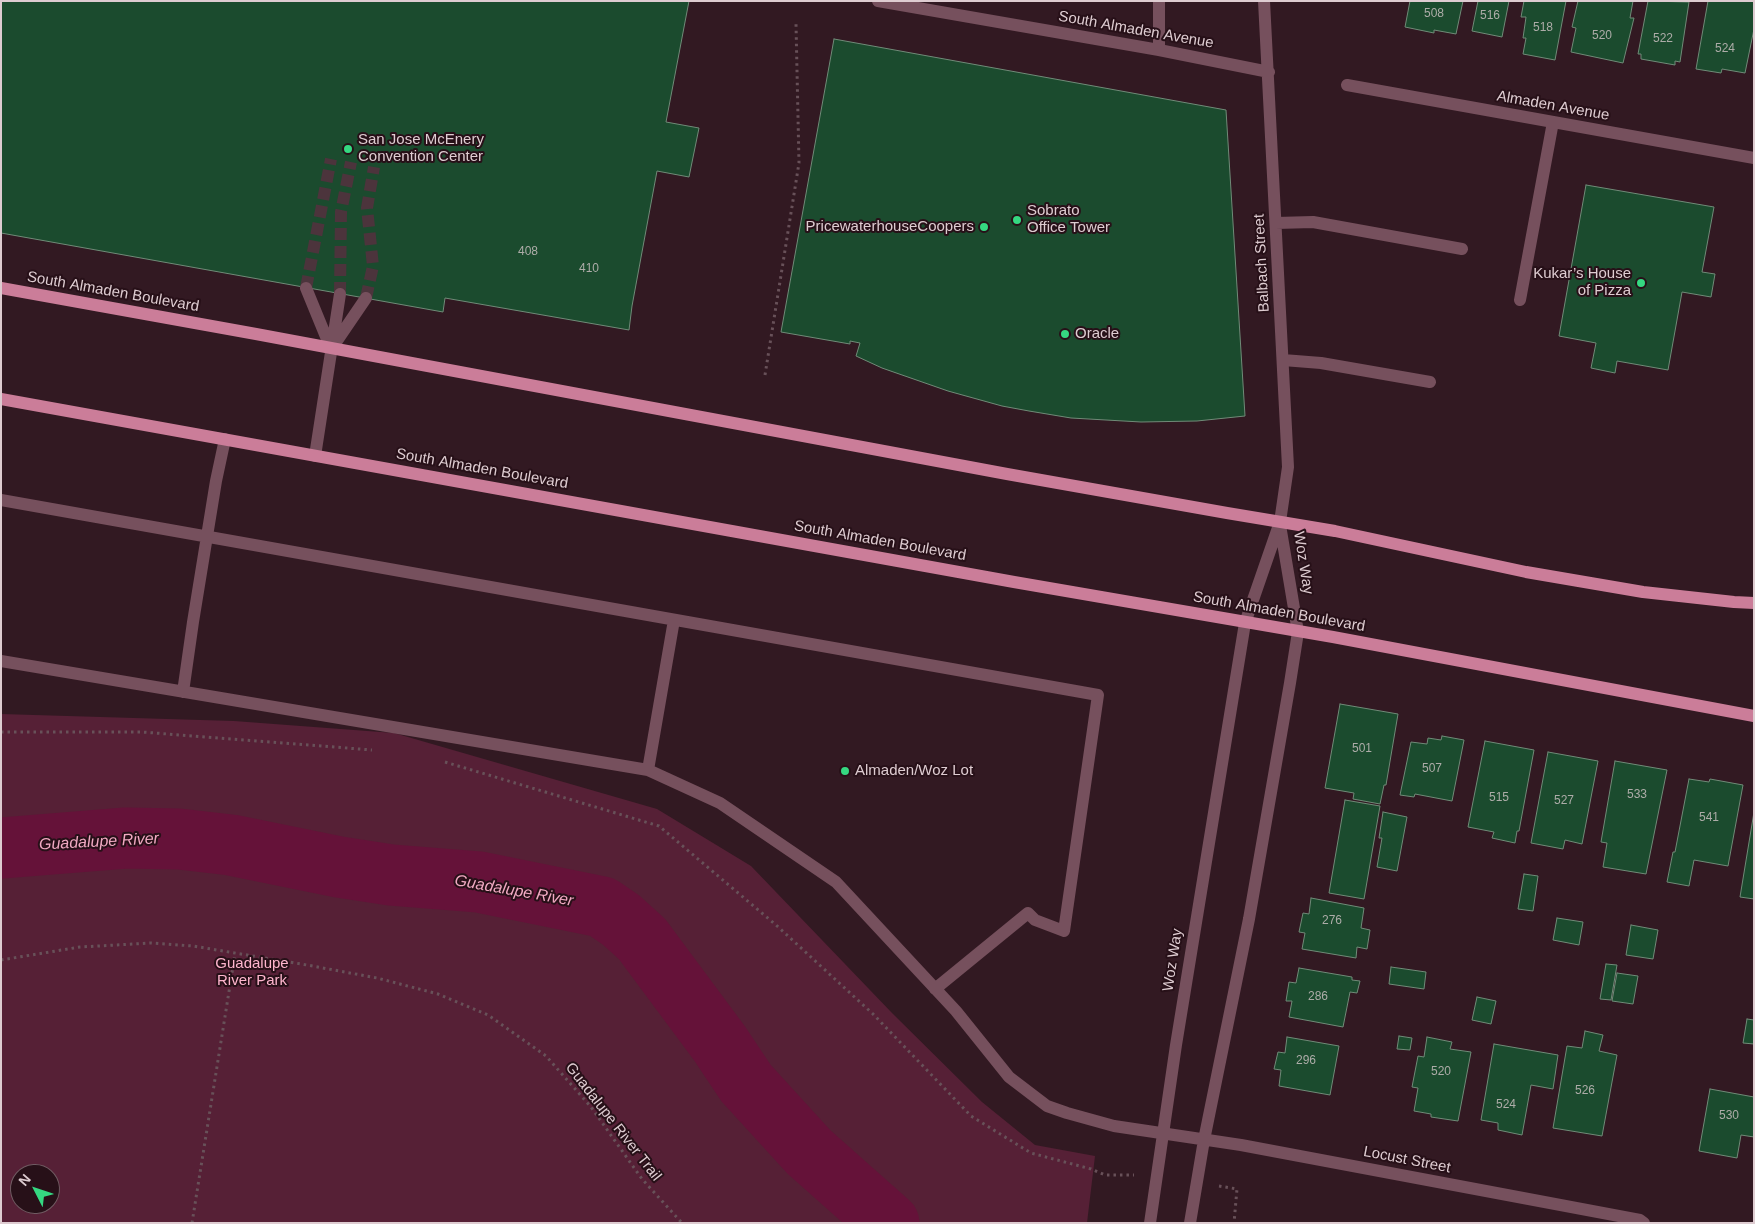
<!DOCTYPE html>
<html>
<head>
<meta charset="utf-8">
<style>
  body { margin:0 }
  #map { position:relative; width:1755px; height:1224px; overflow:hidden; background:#321922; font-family:Arial,sans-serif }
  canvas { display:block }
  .frame { position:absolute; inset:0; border:2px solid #deccd1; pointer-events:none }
  .north { position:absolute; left:10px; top:1164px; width:50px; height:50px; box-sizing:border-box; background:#271018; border:1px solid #705b62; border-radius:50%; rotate:311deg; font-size:14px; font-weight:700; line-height:20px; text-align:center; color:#deccd1 }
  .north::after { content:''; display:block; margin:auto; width:18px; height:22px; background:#35d881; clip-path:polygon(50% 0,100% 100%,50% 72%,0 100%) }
</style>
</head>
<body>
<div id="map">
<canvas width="1755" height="1224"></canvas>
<div class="frame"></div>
<div class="north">N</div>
</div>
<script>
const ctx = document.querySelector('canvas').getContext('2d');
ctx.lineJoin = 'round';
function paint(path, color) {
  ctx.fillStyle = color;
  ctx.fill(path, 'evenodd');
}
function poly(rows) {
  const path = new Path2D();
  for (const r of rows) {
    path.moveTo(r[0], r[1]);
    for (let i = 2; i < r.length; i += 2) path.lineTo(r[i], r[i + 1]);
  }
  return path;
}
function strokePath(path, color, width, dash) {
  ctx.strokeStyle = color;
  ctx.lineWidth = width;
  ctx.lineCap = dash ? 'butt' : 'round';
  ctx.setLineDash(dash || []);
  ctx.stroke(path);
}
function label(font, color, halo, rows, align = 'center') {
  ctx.font = font + ' Arial,sans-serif';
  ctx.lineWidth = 4;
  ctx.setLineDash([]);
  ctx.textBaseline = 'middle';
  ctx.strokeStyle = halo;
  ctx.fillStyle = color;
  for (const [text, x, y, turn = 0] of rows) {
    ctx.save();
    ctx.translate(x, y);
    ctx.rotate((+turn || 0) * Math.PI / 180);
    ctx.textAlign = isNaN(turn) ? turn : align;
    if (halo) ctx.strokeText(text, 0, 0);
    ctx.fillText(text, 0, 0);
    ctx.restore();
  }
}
paint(poly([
  [1,714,234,721,394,733,657,809,751,866,892,1013,982,1102,1035,1145,1095,1156,1087,1223,1,1223],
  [20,1174,50,1174,50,1204,20,1204]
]), '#562036');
strokePath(poly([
  [1,848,126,838,179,839,231,845,339,867,391,875,479,882,602,907,621,920,642,939,720,1044,746,1083,809,1152,889,1223]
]), '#651239', 61);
const building = poly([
  [1,1,689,1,666,122,699,128,689,177,657,171,632,306,629,330,445,298,443,312,1,233,1,1],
  [1410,1,1463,1,1456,34,1434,30,1434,33,1405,27,1410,1],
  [1478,1,1509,1,1502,37,1472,31,1478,1],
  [1524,1,1566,1,1555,60,1523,54,1526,38,1523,38,1526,17,1521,17,1524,1],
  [1578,1,1633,1,1630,18,1634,18,1623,63,1571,52,1576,28,1572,27,1578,1],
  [1648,1,1689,2,1680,62,1675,61,1675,65,1641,59,1641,54,1638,54,1648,1],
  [1708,1,1754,1,1754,29,1745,73,1722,69,1721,73,1696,69,1708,1],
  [834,39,1226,110,1245,416,1197,421,1141,422,1071,418,1029,411,1002,406,948,391,882,368,856,356,860,343,850,341,850,344,781,332,834,39],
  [1586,185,1714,207,1702,272,1715,274,1711,297,1682,292,1668,370,1617,361,1615,373,1591,368,1596,343,1559,336,1586,185],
  [1340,704,1398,714,1386,785,1384,785,1380,804,1353,799,1354,793,1325,788,1340,704],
  [1442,736,1464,740,1452,801,1415,794,1414,797,1400,795,1411,742,1427,744,1428,738,1441,740,1442,736],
  [1485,741,1534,750,1519,831,1517,831,1515,843,1492,838,1494,832,1468,827,1485,741],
  [1548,752,1598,761,1582,844,1565,840,1563,849,1531,843,1548,752],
  [1615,761,1667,770,1646,874,1603,867,1607,843,1601,842,1615,761],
  [1689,779,1709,782,1710,779,1743,785,1728,866,1694,860,1689,886,1667,882,1673,852,1675,852,1689,779],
  [1345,800,1380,806,1364,899,1329,893,1345,800],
  [1383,812,1407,817,1397,871,1377,867,1382,838,1379,838,1383,812],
  [1754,812,1754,899,1740,897,1754,812],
  [1524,874,1538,876,1533,911,1518,909,1524,874],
  [1311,898,1364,908,1361,928,1370,930,1367,949,1357,947,1356,958,1302,949,1305,933,1299,932,1303,913,1309,914,1311,898],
  [1557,918,1583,922,1579,945,1553,940,1557,918],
  [1631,925,1658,930,1653,959,1626,955,1631,925],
  [1606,964,1617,965,1611,1000,1600,999,1606,964],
  [1391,967,1426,972,1424,989,1389,984,1391,967],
  [1299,968,1352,977,1352,980,1360,981,1357,993,1350,992,1343,1027,1289,1017,1292,1001,1286,1001,1289,982,1296,983,1299,968],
  [1617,973,1638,976,1633,1004,1612,1001,1617,973],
  [1477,997,1496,1001,1491,1024,1472,1020,1477,997],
  [1747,1019,1754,1020,1754,1044,1743,1043,1747,1019],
  [1585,1031,1603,1035,1599,1051,1617,1055,1602,1136,1553,1128,1567,1046,1582,1048,1585,1031],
  [1399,1036,1412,1038,1410,1050,1397,1049,1399,1036],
  [1287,1037,1339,1046,1330,1095,1279,1086,1281,1070,1274,1069,1278,1052,1285,1053,1287,1037],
  [1427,1037,1452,1042,1450,1049,1471,1052,1458,1121,1431,1117,1431,1114,1414,1111,1418,1088,1412,1087,1418,1056,1424,1057,1427,1037],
  [1494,1044,1558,1055,1553,1089,1531,1085,1522,1135,1498,1130,1498,1123,1481,1120,1494,1044],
  [1710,1089,1754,1097,1754,1137,1741,1135,1737,1158,1699,1151,1710,1089]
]);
paint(building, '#1b4b2e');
strokePath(building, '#708b78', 1);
strokePath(poly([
  [306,288,331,159],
  [340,294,341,212,351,162],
  [366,298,373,266,367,208,374,167]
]), '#4c343c', 12, [12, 6]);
strokePath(poly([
  [765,375,799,163,796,24],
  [1,732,142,732,372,750],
  [445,762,659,826,776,925,873,1014,971,1116,1031,1153,1091,1169,1105,1175,1134,1175],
  [1,960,80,947,151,943,193,946,307,965,377,978,438,994,488,1015,546,1056,591,1107,642,1179,682,1223],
  [1219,1186,1237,1189,1234,1223],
  [192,1223,235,954]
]), '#685159', 3, [2.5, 4]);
strokePath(poly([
  [878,1,1159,50,1269,72],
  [1159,50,1159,1],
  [1347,85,1754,158],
  [1276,223,1313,222,1462,249],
  [306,288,331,349],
  [1520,300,1553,122],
  [334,345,366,298],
  [1283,360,1321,363,1430,382],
  [315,456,340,294],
  [1,500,1098,695,1064,931,1035,920,1028,913,935,989],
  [1,661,648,770,720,803,836,882,956,1011,1009,1077,1047,1106,1067,1113,1114,1126,1241,1145,1640,1220,1644,1223],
  [183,692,193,622,216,481,225,439],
  [648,770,674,620],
  [1150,1223,1176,1045,1245,623,1280,522,1288,467,1264,1],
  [1190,1223,1204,1140,1249,919,1290,683,1298,632,1280,525]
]), '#76505d', 12);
strokePath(poly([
  [1,288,256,334,1007,474,1227,513,1335,531,1526,572,1643,592,1734,602,1754,603],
  [1,399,1014,582,1333,637,1754,716]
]), '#cb7d99', 12);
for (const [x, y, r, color] of [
  [348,149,5,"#35d881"],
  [1017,220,5,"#35d881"],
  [984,227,5,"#35d881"],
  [1641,283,5,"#35d881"],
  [1065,334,5,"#35d881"],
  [845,771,5,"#35d881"]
]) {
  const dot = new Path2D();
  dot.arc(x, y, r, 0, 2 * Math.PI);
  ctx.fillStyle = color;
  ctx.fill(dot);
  strokePath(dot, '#271018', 2);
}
label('12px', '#adaca8', null, [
  ["508",1434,14],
  ["516",1490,16],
  ["518",1543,28],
  ["520",1602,36],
  ["522",1663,39],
  ["524",1725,49],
  ["408",528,252],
  ["410",589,269],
  ["501",1362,749],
  ["507",1432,769],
  ["533",1637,795],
  ["515",1499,798],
  ["527",1564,801],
  ["541",1709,818],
  ["276",1332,921],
  ["286",1318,997],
  ["296",1306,1061],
  ["520",1441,1072],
  ["526",1585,1091],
  ["524",1506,1105],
  ["530",1729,1116]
]);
label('15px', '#deccd1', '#271018', [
  ["South Almaden Avenue",1136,30,10],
  ["Almaden Avenue",1553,106,10],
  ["Balbach Street",1262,263,-93],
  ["South Almaden Boulevard",113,292,10],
  ["South Almaden Boulevard",482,469,10],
  ["South Almaden Boulevard",880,541,10],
  ["Woz Way",1303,563,81],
  ["South Almaden Boulevard",1279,612,10],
  ["Woz Way",1173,960,-81],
  ["Guadalupe River Trail",613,1122,52],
  ["Locust Street",1407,1160,11]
]);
label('15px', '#deccd1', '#271018', [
  ["San Jose McEnery",358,140],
  ["Convention Center",358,157],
  ["Sobrato",1027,211],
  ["Office Tower",1027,228],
  ["PricewaterhouseCoopers",974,227,"right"],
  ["Kukar’s House",1631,274,"right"],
  ["of Pizza",1631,291,"right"],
  ["Oracle",1075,334],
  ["Almaden/Woz Lot",855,771]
], 'left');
label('15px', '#feb5cd', '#271018', [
  ["Guadalupe",252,964],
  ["River Park",252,981]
]);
label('italic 16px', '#f1a9c2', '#271018', [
  ["Guadalupe River",99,842,-3],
  ["Guadalupe River",514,891,10]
]);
</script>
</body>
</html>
